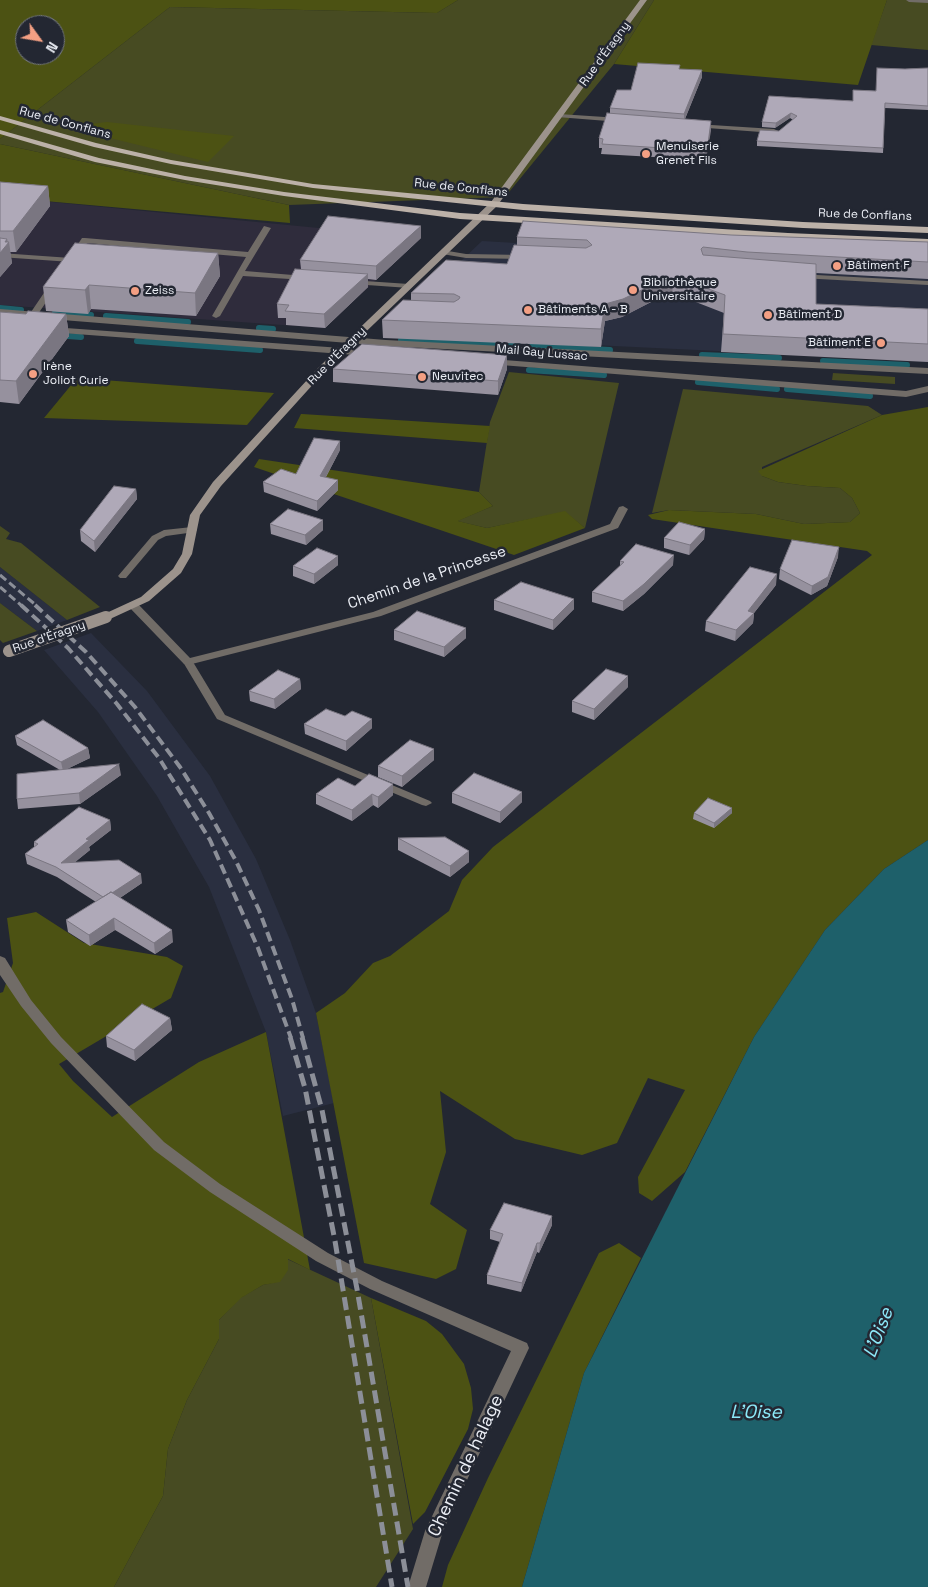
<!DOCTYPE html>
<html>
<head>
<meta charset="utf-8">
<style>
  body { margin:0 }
  #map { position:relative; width:928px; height:1587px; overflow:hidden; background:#232732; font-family:"Space Grotesk",sans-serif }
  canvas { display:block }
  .north { position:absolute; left:15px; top:15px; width:50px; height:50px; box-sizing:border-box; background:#232732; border:1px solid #737780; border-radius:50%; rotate:122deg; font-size:14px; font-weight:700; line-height:20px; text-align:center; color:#ebeef5 }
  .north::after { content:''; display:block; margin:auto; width:18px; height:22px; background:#f39f83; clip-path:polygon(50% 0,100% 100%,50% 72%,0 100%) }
</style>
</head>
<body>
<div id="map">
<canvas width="928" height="1587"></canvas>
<div class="north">N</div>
</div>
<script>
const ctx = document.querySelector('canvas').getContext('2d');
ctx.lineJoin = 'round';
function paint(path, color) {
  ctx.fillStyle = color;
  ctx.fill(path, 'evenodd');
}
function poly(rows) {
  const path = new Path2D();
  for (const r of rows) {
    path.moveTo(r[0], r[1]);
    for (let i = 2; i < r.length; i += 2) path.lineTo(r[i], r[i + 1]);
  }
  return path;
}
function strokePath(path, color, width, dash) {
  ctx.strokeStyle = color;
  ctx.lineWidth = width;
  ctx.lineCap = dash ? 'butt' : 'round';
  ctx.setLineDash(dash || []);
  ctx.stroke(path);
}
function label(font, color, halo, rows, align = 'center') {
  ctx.font = font + ' "Space Grotesk",sans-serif';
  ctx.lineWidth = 5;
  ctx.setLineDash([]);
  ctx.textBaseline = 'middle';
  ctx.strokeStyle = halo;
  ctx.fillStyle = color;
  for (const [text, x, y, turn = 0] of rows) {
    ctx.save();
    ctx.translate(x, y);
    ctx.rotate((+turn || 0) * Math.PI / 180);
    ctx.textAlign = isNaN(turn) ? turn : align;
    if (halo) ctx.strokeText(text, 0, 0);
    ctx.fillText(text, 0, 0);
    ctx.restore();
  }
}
paint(poly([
  [0,197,329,229,421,238,325,328,0,305]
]), '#2f2c3c');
paint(poly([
  [519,237,928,258,928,361,383,335,482,241,516,243],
  [0,567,67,620,37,631,0,603],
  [91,633,147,691,210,776,256,859,290,940,316,1013,334,1103,283,1116,266,1032,209,887,157,796,98,712,44,650]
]), '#2a2f40');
paint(poly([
  [458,0,654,0,614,64,505,197,289,205,0,144,0,139,170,7,437,13],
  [887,0,928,0,928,50,871,45],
  [509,372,619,383,585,528,565,512,487,528,457,521,493,506,479,492,490,422],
  [833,373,895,377,895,384,832,380],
  [683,389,868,406,882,415,762,467,762,476,778,482,807,486,840,488,852,498,860,513,850,522,804,524,756,514,669,510,652,513],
  [0,526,10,533,6,539,21,543,100,607,67,620,0,567],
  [0,603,37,631,3,643,0,640],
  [287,1259,371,1298,413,1529,376,1587,114,1587,163,1496,168,1449,187,1400,219,1339,219,1320,240,1298,263,1285,280,1281]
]), '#474b22');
paint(poly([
  [0,0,458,0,437,13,170,7,0,139],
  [25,25,55,25,55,55,25,55],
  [654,0,887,0,858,85,614,64],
  [107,122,234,136,208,162,65,127],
  [0,144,289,205,290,223,0,197],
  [77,378,274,393,247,425,44,418],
  [928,407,928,840,884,869,825,930,754,1037,685,1172,652,1201,639,1193,638,1177,685,1090,648,1078,617,1143,582,1155,515,1139,440,1091,446,1152,430,1204,467,1230,456,1269,436,1279,364,1263,316,1013,345,993,373,963,390,956,449,911,462,880,493,847,872,555,867,551,652,519,648,515,669,510,756,514,804,524,850,522,860,513,852,498,840,488,807,486,778,482,762,476,758,471,882,415],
  [301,414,302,414,490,426,487,443,294,428],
  [259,459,479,492,493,506,458,521,487,528,565,511,585,528,514,555,254,467],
  [36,912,84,943,167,957,183,966,171,998,59,1064,73,1081,112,1117,199,1062,266,1032,310,1270,288,1259,288,1270,280,1282,263,1285,241,1298,219,1320,219,1339,187,1400,168,1449,163,1496,114,1587,0,1587,0,993,3,992,13,963,7,918],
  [619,1243,641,1258,584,1373,522,1587,442,1587,448,1565,488,1478,599,1253],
  [371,1298,426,1321,442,1334,464,1364,471,1388,473,1409,468,1429,425,1512,413,1524]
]), '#4c5213');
paint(poly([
  [928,840,928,1587,522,1587,584,1373,754,1037,825,930,884,869]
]), '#1e606a');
strokePath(poly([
  [0,308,21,310],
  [55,313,91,315],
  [106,316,188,322],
  [259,328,273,329],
  [68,336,81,337],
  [401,340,518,345],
  [137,341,260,350],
  [527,346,610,350],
  [702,355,779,358],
  [823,361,907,365],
  [529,370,604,375],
  [698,382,777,389],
  [787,389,870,396]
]), '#1e606a', 6);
paint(poly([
  [559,114,620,118,623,120,620,122,557,117,556,116,559,114],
  [696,124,774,129,778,131,774,133,694,127,692,126,696,124],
  [264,226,271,228,245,271,305,276,309,278,305,280,243,276,220,316,216,318,212,316,246,257,87,243,77,258,70,256,82,238,85,238,248,252,264,226],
  [442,250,466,254,523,255,527,257,523,259,466,258,442,254,442,250],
  [0,253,71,258,75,260,71,262,0,257,0,253],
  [798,274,928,281,928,285,801,278,798,278,798,274],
  [350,280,409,284,413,286,409,288,353,284,350,284,350,280],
  [50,284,57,286,36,317,30,317,29,315,50,284],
  [192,527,197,530,195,532,166,536,158,540,126,578,120,578,118,576,152,536,164,530,192,527],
  [188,659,193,662,225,715,430,801,432,803,426,806,422,805,217,719,183,662,188,659]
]), '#716c67');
paint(poly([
  [906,0,928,0,928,3,909,2,906,0],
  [0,309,386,340,928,368,928,374,386,346,0,315,0,309],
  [52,327,369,350,374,353,369,356,49,332,49,328,52,327],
  [491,359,906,391,928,386,928,392,906,397,488,364,488,360,491,359],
  [623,506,628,509,618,528,381,616,188,665,184,664,128,606,134,603,138,604,190,658,373,612,610,524,619,507,623,506],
  [0,956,5,958,31,1000,61,1037,164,1142,220,1184,328,1253,382,1281,527,1343,529,1348,443,1531,426,1587,408,1587,425,1531,511,1351,370,1289,316,1261,210,1192,154,1150,51,1043,21,1006,0,975,0,956]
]), '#716c67');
paint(poly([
  [640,0,647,0,497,206,326,370,221,486,200,515,192,554,181,573,149,601,110,619,102,619,100,617,102,615,141,597,173,569,182,554,190,515,213,482,320,366,491,202,640,0]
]), '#9c938c');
paint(poly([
  [0,116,96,143,171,160,313,184,523,204,803,222,928,227,928,233,803,228,523,210,313,188,171,164,94,147,0,120,0,116],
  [0,130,99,158,185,176,284,192,460,213,788,233,928,239,928,245,788,239,460,219,284,196,185,180,95,162,0,134,0,130]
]), '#bcb1a8');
strokePath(poly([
  [0,575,37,606],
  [0,587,22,606]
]), '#8c8f98', 3, [8, 4]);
strokePath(poly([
  [21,605,68,648,117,704,159,758,210,840,258,948,291,1038],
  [35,605,86,652,135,707,180,767,209,813,236,861,259,910,292,999,303,1038]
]), '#8c8f98', 4, [10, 5]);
strokePath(poly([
  [290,1037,305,1088,335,1241,392,1587],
  [302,1037,322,1110,357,1289,408,1587]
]), '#8c8f98', 5, [13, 6]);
strokePath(poly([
  [9,651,106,617]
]), '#9c938c', 12);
paint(poly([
  [928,68,928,110,885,108,883,153,757,146,757,141,779,131,793,120,790,118,775,128,762,127,762,122,769,96,853,101,853,90,875,91,905,69],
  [680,69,702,70,702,77,685,119,711,121,706,160,601,154,602,148,599,148,599,138,610,113,610,108,631,90],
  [0,182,48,186,50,206,16,252,10,252,12,263,0,277],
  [731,235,928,242,928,279,816,273,816,304,928,309,928,362,721,352,724,313,688,299,672,298,653,301,622,317,605,321,601,347,383,338,382,320,411,300,411,293,507,264,517,245,517,237],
  [421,238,376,280,368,279,368,287,325,328,286,325,286,318,278,318,277,304,301,269,300,260],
  [218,253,220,276,196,316,91,309,88,314,46,311,43,287],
  [0,312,26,314,66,314,69,336,19,404,0,402],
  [507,355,507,369,498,395,333,382,333,369],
  [340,450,326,477,338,490,317,511,264,492,263,482,296,474],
  [136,489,137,499,95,552,81,541,80,530],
  [270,524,323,530,306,545,271,534],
  [705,529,704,539,689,555,664,548,664,538],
  [838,557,827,586,811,595,779,579,780,569],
  [620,561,673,565,644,594,623,611,592,602,592,592,620,566],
  [338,565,314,584,293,576,293,566],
  [776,585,754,613,753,623,735,641,705,631,706,621],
  [494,600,574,609,553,630,494,610],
  [394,630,466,638,444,657,394,640],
  [300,679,301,689,275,709,250,701,249,691],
  [628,687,594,720,572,712,572,701],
  [304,724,372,728,346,751,305,734],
  [15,736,88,748,90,758,67,769,121,775,80,804,18,809,17,799,60,770,17,745],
  [434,760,402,787,378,777,378,766],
  [393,784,393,795,378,808,373,805,352,821,316,804,316,794,355,786],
  [522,792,522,802,500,823,452,803,452,793],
  [694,813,732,813,714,828,693,819],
  [110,820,111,830,89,847,90,850,75,862,142,883,120,898,173,942,155,954,115,930,90,946,68,932,66,920,96,902,57,877,27,864,25,854,34,847,34,842],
  [398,838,469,851,469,862,450,877,398,850],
  [170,1018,172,1030,135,1061,107,1047,106,1036],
  [552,1225,539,1253,537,1252,521,1292,487,1284,487,1275,500,1242,490,1239,490,1230]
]), '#96919e');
paint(poly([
  [702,70,702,77,684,121,684,114],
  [791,113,790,118,775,128,776,123],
  [711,121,711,131,706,160,707,151],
  [48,186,50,206,16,252,13,231],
  [421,226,421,238,376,280,376,266],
  [7,239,8,243,9,242,12,263,0,277,0,253,5,242],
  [218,253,220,276,196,316,195,293],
  [368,274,368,287,325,328,324,314],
  [673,281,672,298,653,301,622,317,605,321,601,347,601,329,605,304,654,284],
  [89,285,91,309,88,314,85,290],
  [66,314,69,336,19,404,16,381],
  [507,355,507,369,498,395,498,381],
  [340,441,340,450,321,486,320,476],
  [338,480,338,490,317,511,317,501],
  [136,489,137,499,95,552,94,541],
  [323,520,323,530,306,545,305,535],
  [705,529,704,539,689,555,690,545],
  [839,547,838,557,827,586,811,595,812,586],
  [674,555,673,565,644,594,623,611,623,601],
  [338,556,338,565,314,584,314,574],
  [777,574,776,585,754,613,753,623,735,641,736,630,748,611],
  [574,599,574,609,553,630,553,620],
  [466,628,466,638,444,657,444,647],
  [628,676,628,687,594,720,594,709],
  [300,679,301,689,275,709,274,699],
  [372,719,372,728,346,751,346,741],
  [88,748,90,758,63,771,61,762],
  [434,749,434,760,402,787,402,776],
  [119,764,121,775,80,804,79,793],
  [393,784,393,795,378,808,378,797],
  [522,792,522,802,500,823,500,812],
  [372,794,373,805,352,821,352,810],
  [732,808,732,813,714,828,714,823],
  [110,820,111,830,89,847,90,850,63,872,61,863,86,839],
  [469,851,469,862,450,877,450,866],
  [141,874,142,883,105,908,104,898],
  [114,918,115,930,90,946,89,935],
  [172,930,173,942,155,954,154,943],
  [170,1018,172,1030,135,1061,134,1050],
  [552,1216,552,1225,539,1253,540,1243],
  [537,1243,537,1252,521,1292,522,1283]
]), '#7a7681');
const building = poly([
  [638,63,680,65,679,69,702,70,684,114,610,108,617,90,631,90,638,63],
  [877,68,905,69,928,68,928,106,885,103,883,148,757,141,760,130,779,131,797,116,791,113,776,123,762,122,769,96,853,101,853,90,876,91,877,68],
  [607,113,711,121,707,151,602,144,603,139,599,138,607,113],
  [0,182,48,186,13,231,0,231,0,182],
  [328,216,421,226,376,266,300,260,328,216],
  [523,221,731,235,928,242,928,262,747,252,703,247,701,249,703,255,816,264,816,304,928,309,928,344,723,334,725,295,689,282,673,281,654,284,623,299,605,304,601,329,382,320,403,300,454,302,459,299,460,297,454,294,411,293,446,260,507,264,514,245,586,248,592,245,587,240,517,237,523,221],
  [0,238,7,239,5,242,9,242,0,253,0,238],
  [75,243,218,253,195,293,89,285,85,290,43,287,75,243],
  [295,269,368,274,324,314,285,311,289,305,277,304,295,269],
  [28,311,66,314,16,381,0,380,0,312,26,314,28,311],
  [362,344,507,355,498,381,333,369,362,344],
  [314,438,340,441,320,476,338,480,317,501,263,482,281,469,296,474,314,438],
  [114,486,136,489,94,541,80,530,114,486],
  [288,509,323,520,305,535,270,524,288,509],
  [679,522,705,529,690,545,664,538,679,522],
  [792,540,839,547,828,577,812,586,780,569,792,540],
  [636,544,674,555,644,584,623,601,592,592,624,562,620,561,636,544],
  [317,548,338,556,314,574,293,566,317,548],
  [750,567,777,574,748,611,754,613,736,630,706,621,750,567],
  [521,582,574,599,553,620,494,600,521,582],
  [417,611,466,628,444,647,394,630,417,611],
  [606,669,628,676,594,709,572,701,606,669],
  [278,670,300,679,274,699,249,691,278,670],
  [326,709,345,716,352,711,372,719,346,741,304,724,326,709],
  [43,720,88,748,61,762,15,736,43,720],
  [410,740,434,749,402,776,378,766,410,740],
  [119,764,79,793,17,799,17,774,119,764],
  [474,773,522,792,500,812,452,793,474,773],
  [369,774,393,784,378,797,372,794,352,810,316,794,338,778,355,786,369,774],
  [708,798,732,808,714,823,694,813,708,798],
  [79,807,110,820,86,839,89,840,61,863,119,860,141,874,112,893,111,892,103,897,56,867,25,854,38,844,34,842,79,807],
  [445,837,469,851,450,866,398,838,445,837],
  [111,892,172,930,154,943,114,918,89,935,66,920,111,892],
  [142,1004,170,1018,134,1050,106,1036,142,1004],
  [504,1203,552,1216,540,1243,537,1243,522,1283,487,1275,503,1234,490,1230,504,1203]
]);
paint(building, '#afa9b8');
strokePath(building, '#7a7681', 1);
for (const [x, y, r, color] of [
  [646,154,5,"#f39f83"],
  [837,266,5,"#f39f83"],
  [633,290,5,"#f39f83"],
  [135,291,5,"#f39f83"],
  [528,310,5,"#f39f83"],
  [768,315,5,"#f39f83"],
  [881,343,5,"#f39f83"],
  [33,374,5,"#f39f83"],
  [422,377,5,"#f39f83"]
]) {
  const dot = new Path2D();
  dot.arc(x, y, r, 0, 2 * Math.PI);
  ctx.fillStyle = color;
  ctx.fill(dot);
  strokePath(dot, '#232732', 2);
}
label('12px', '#ebeef5', '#232732', [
  ["Rue d'Éragny",605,54,-54],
  ["Rue de Conflans",65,123,15],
  ["Rue de Conflans",461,188,6],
  ["Rue de Conflans",865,215,2],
  ["Mail Gay Lussac",542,353,5],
  ["Rue d'Éragny",337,356,-45],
  ["Rue d'Éragny",49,637,-19]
]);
label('12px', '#ebeef5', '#232732', [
  ["Menuiserie",656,147],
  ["Grenet Fils",656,161],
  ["Bâtiment F",847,266],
  ["Bibliothèque",643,283],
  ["Universitaire",643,297],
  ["Zeiss",145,291],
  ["Bâtiments A - B",538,310],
  ["Bâtiment D",778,315],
  ["Bâtiment E",871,343,"right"],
  ["Irène",43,367],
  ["Joliot Curie",43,381],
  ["Neuvitec",432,377]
], 'left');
label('15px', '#ebeef5', '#232732', [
  ["Chemin de la Princesse",427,578,-19]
]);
label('18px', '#ebeef5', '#232732', [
  ["Chemin de halage",466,1466,-65]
]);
label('italic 19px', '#8ce8f8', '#232732', [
  ["L'Oise",879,1333,-69],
  ["L’Oise",756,1413]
]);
</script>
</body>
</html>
